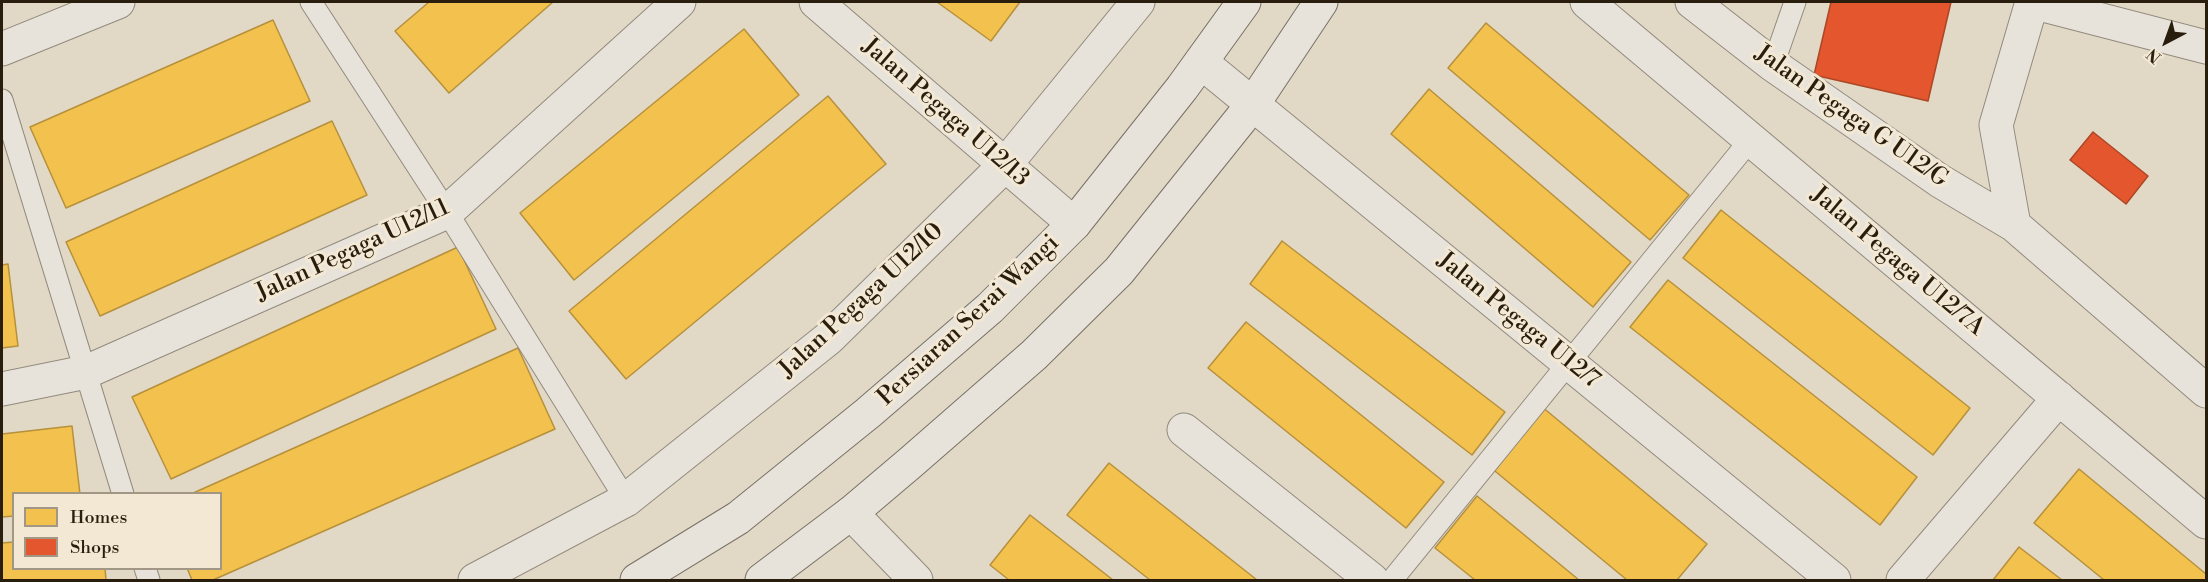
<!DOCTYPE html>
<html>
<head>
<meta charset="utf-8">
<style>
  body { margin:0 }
  #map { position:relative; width:2208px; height:582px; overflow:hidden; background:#e2d8c6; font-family:"Libre Bodoni",serif }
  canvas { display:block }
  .frame { position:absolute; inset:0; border:3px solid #291e0e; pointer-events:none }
  .legend { position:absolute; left:12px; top:492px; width:210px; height:78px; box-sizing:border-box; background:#f3e8d3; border:2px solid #a29784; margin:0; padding:8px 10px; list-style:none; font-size:18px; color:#291e0e }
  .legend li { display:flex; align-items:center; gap:12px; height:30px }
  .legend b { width:30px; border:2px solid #a29784 }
  .north { position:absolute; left:2136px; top:12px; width:60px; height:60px; -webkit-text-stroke:4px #f3e8d3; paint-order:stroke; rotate:221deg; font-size:16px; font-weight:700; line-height:24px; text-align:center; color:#291e0e }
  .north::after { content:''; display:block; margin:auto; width:21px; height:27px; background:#291e0e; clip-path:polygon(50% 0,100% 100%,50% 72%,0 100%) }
</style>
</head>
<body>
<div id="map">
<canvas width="2208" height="582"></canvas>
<div class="frame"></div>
<ul class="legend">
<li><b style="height:16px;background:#f2c14e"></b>Homes</li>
<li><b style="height:16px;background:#e4572e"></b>Shops</li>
</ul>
<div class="north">N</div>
</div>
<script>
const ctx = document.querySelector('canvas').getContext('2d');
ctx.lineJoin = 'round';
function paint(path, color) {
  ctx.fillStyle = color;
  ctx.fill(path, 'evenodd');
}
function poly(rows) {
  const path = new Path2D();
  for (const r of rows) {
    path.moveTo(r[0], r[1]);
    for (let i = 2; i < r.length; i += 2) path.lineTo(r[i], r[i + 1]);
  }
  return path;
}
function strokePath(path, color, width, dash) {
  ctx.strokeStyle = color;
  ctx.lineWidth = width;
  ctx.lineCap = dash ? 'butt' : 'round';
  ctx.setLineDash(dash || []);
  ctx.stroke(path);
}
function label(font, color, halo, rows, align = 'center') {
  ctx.font = font + ' "Libre Bodoni",serif';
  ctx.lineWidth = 6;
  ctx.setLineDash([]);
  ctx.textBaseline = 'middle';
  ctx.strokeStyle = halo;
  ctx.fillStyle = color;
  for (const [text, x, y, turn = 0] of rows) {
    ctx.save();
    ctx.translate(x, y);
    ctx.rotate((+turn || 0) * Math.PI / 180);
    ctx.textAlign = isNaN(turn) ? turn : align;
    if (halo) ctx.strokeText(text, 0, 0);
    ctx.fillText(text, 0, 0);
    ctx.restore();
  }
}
const homes = poly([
  [429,2,553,2,449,93,395,31,429,2],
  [937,2,1020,2,991,41,937,2],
  [273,20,310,101,66,208,30,127,273,20],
  [1486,23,1689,195,1650,240,1448,68,1486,23],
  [744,29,799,95,574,280,520,213,744,29],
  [1429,89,1631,262,1593,307,1391,134,1429,89],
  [828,96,886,164,626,379,569,311,828,96],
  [332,121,367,195,100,316,66,242,332,121],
  [1721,210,1970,408,1933,455,1683,258,1721,210],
  [1282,241,1505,412,1472,455,1250,284,1282,241],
  [458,247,496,329,171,479,132,397,458,247],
  [8,264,18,346,2,348,2,265,8,264],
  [1668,280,1917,477,1880,525,1630,327,1668,280],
  [1246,322,1444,482,1406,528,1208,368,1246,322],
  [518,348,555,429,213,580,192,580,187,568,220,568,220,494,191,494,518,348],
  [1541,406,1707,544,1677,580,1627,580,1490,467,1541,406],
  [72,426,80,494,14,494,14,516,2,517,2,434,72,426],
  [1109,463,1257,580,1150,580,1067,515,1109,463],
  [2079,469,2206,574,2206,580,2104,580,2034,523,2079,469],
  [1477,496,1579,580,1475,580,1435,548,1477,496],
  [1030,515,1113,580,1009,580,990,565,1030,515],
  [14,542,14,568,105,568,106,580,2,580,2,543,14,542],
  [2019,547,2062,580,1993,580,2019,547]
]);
paint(homes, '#f2c14e');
strokePath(homes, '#b6903b', 1.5);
const shops = poly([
  [1831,2,1951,2,1928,101,1814,75,1831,2],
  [2093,132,2148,176,2126,204,2070,160,2093,132]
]);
paint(shops, '#e4572e');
strokePath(shops, '#ac4624', 1.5);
const lane = poly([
  [311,2,447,212,626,500],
  [1773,65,1795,2],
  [2,100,123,494],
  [145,568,149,580],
  [1392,580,1751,139]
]);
const street = poly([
  [816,2,1074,224],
  [1587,2,2206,522],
  [1692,2,1773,65,1940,181,2014,225,2206,391],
  [2032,2,2206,47],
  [2,49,118,2],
  [1201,62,1834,580],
  [2014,225,1996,125,2032,2],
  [2,389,86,372,447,212,679,2],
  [1184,430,1372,580],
  [851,513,916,580],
  [475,580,626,500,829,338,1005,165,1138,2],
  [1903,580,2059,398]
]);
const secondary = poly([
  [637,580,738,518,868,413,990,308,1074,224,1182,88,1244,2],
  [762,580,851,513,910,463,1034,355,1119,271,1253,104,1321,2]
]);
strokePath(lane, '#918a7e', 23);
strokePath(street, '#918a7e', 35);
strokePath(secondary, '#777166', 35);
strokePath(lane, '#e8e3da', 21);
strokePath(street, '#e8e3da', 33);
strokePath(secondary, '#e8e3da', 33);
label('24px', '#291e0e', '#f3e8d3', [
  ["Jalan Pegaga U12/13",945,113,41],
  ["Jalan Pegaga G U12/G",1851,117,35],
  ["Jalan Pegaga U12/11",353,251,-25],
  ["Jalan Pegaga U12/7A",1897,262,40],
  ["Jalan Pegaga U12/10",862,301,-43],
  ["Persiaran Serai Wangi",969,321,-43],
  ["Jalan Pegaga U12/7",1518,321,39]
]);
</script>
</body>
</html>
